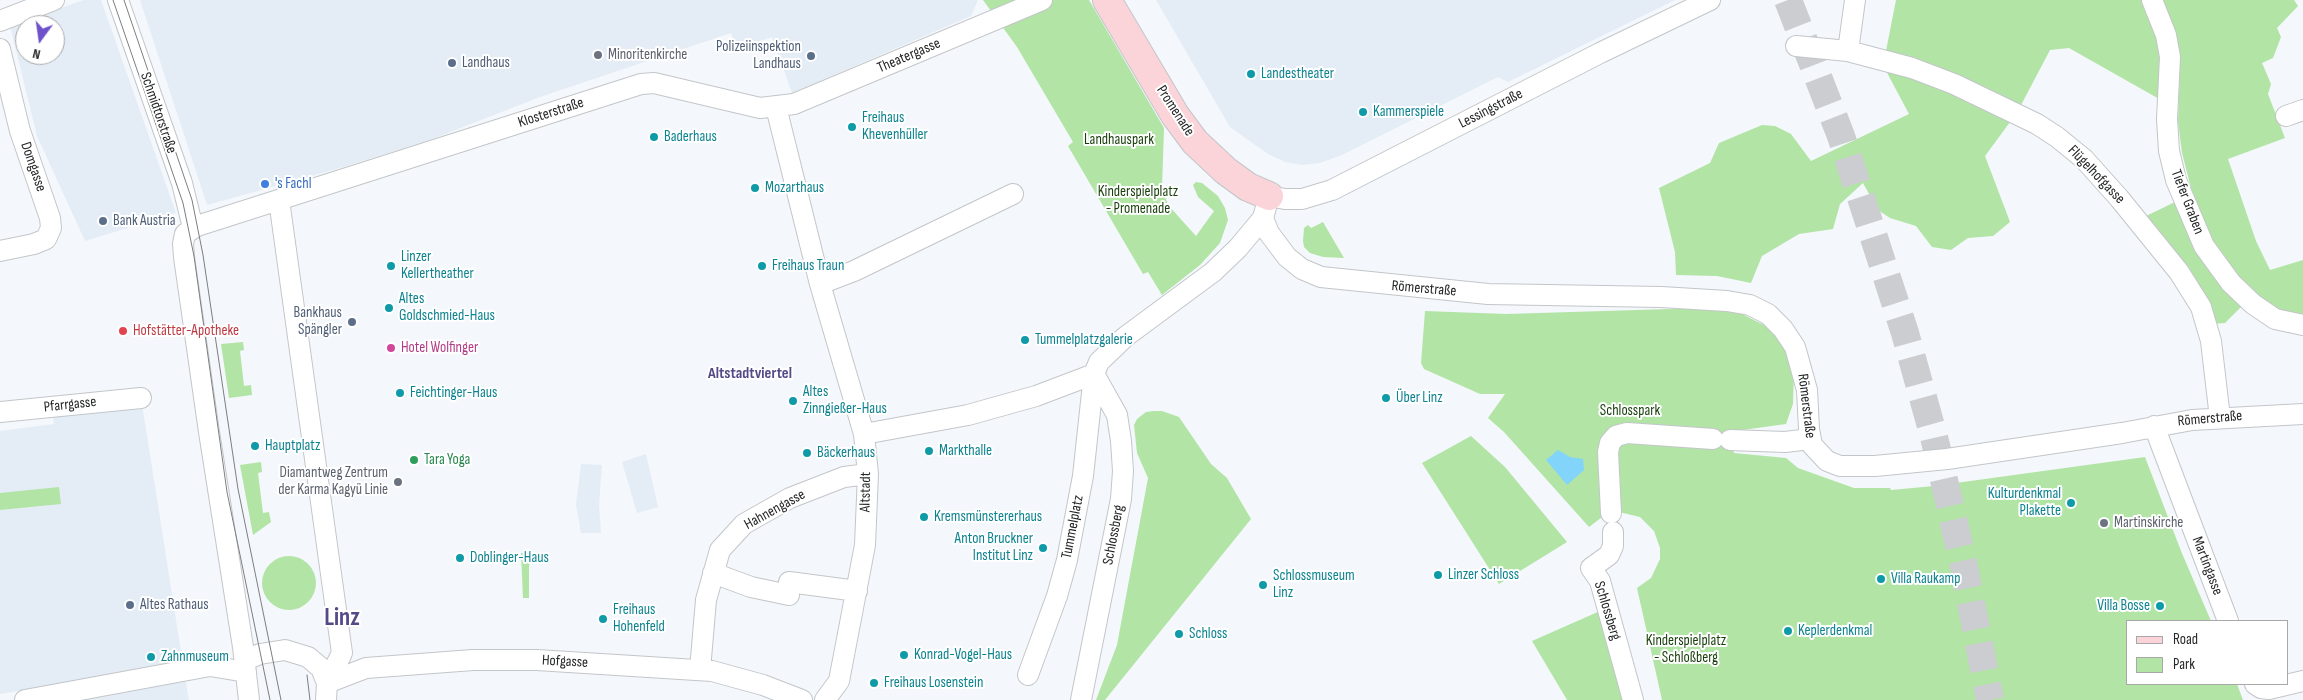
<!DOCTYPE html>
<html>
<head>
<meta charset="utf-8">
<style>
  body { margin:0 }
  #map { position:relative; width:2303px; height:700px; overflow:hidden; background:#f4f7fb; font-family:"Sofia Sans Condensed",sans-serif }
  canvas { display:block }
  .legend { position:absolute; left:2126px; top:620px; width:162px; height:65px; box-sizing:border-box; background:#fff; border:1px solid #a8a8a9; margin:0; padding:6px 9px; list-style:none; font-size:15px; color:#252627 }
  .legend li { display:flex; align-items:center; gap:10px; height:25px }
  .legend b { width:25px; border:1px solid #a8a8a9 }
  .north { position:absolute; left:15px; top:15px; width:50px; height:50px; box-sizing:border-box; background:#fff; border:1px solid #a8a8a9; border-radius:50%; rotate:194deg; font-size:14px; font-weight:700; line-height:20px; text-align:center; color:#252627 }
  .north::after { content:''; display:block; margin:auto; width:18px; height:22px; background:#6f51cb; clip-path:polygon(50% 0,100% 100%,50% 72%,0 100%) }
</style>
</head>
<body>
<div id="map">
<canvas width="2303" height="700"></canvas>
<ul class="legend">
<li><b style="height:6px;background:#fbd4d9"></b>Road</li>
<li><b style="height:14px;background:#b2e4a5"></b>Park</li>
</ul>
<div class="north">N</div>
</div>
<script>
const ctx = document.querySelector('canvas').getContext('2d');
ctx.lineJoin = 'round';
function paint(path, color) {
  ctx.fillStyle = color;
  ctx.fill(path, 'evenodd');
}
function poly(rows) {
  const path = new Path2D();
  for (const r of rows) {
    if (r.length === 3) {
      path.moveTo(r[0] + r[2], r[1]);
      path.arc(r[0], r[1], r[2], 0, 2 * Math.PI);
      continue;
    }
    path.moveTo(r[0], r[1]);
    for (let i = 2; i < r.length; i += 2) path.lineTo(r[i], r[i + 1]);
  }
  return path;
}
function strokePath(path, color, width, dash) {
  ctx.strokeStyle = color;
  ctx.lineWidth = width;
  ctx.lineCap = dash ? 'butt' : 'round';
  ctx.setLineDash(dash || []);
  ctx.stroke(path);
}
function label(font, color, halo, rows, align = 'center') {
  ctx.font = font + ' "Sofia Sans Condensed",sans-serif';
  ctx.lineWidth = 4;
  ctx.setLineDash([]);
  ctx.textBaseline = 'middle';
  ctx.strokeStyle = halo;
  ctx.fillStyle = color;
  for (const [text, x, y, turn = 0] of rows) {
    ctx.save();
    ctx.translate(x, y);
    ctx.rotate((+turn || 0) * Math.PI / 180);
    ctx.textAlign = isNaN(turn) ? turn : align;
    if (halo) ctx.strokeText(text, 0, 0);
    ctx.fillText(text, 0, 0);
    ctx.restore();
  }
}
paint(poly([
  [84,0,101,0,176,213,85,241,37,136,10,26],
  [25,25,55,25,55,55,25,55],
  [140,0,978,0,971,16,792,93,772,37,737,49,731,33,540,97,430,140,333,170,207,205],
  [1156,0,1675,0,1508,82,1498,77,1342,155,1320,163,1303,165,1285,162,1268,154,1230,127],
  [142,404,183,664,0,694,0,431,54,424,52,412],
  [646,454,658,507,637,513,622,462],
  [581,464,602,465,599,505,601,533,581,533,576,505],
  [185,677,189,700,67,700]
]), '#e4edf6');
paint(poly([
  [983,0,1089,0,1164,128,1162,188,1168,205,1196,236,1214,211,1198,197,1193,185,1196,182,1202,183,1218,196,1225,208,1228,220,1220,243,1200,265,1162,295,1148,272,1143,274,1068,146,1073,142,1017,47],
  [1896,0,2145,0,2153,17,2162,56,2161,100,2069,48,2050,50,2020,107,1885,56],
  [2160,0,2294,0,2298,6,2277,28,2281,37,2273,58,2262,63,2271,84,2268,94,2285,138,2228,159,2256,241,2270,270,2303,260,2303,316,2276,310,2266,304,2236,277,2213,243,2194,200,2182,153,2178,122,2180,67,2173,34],
  [1884,67,2013,118,1985,156,2010,222,1993,236,1968,238,1951,250,1932,247,1916,226,1890,218,1878,210,1863,183,1840,204,1833,229,1799,234,1762,256,1751,283,1717,276,1676,275,1675,252,1659,188,1710,163,1719,143,1762,125,1775,126,1791,134,1811,161,1909,114],
  [2177,201,2243,305,2225,323,2212,324,2142,218],
  [1323,222,1344,258,1323,257,1310,253,1304,247,1303,241,1304,228,1308,225,1311,228],
  [1702,308,1742,314,1770,328,1785,346,1794,370,1793,404,1786,424,1728,432,1734,453,1786,458,1798,468,1854,488,1890,488,1891,490,1934,486,2145,457,2181,551,2211,621,2127,621,2127,684,2237,684,2243,700,1662,700,1637,588,1651,578,1660,559,1660,548,1654,531,1640,517,1619,512,1606,514,1589,527,1504,432,1488,418,1505,394,1480,394,1424,369,1421,363,1425,311,1506,314],
  [243,342,244,350,240,351,244,386,251,385,252,395,229,398,221,344],
  [1154,411,1162,411,1179,417,1211,464,1227,478,1251,519,1105,700,1096,700,1117,645,1148,478,1137,453,1134,425,1137,419,1146,412],
  [1471,436,1505,467,1567,542,1499,584,1422,463],
  [261,462,262,472,258,473,263,513,269,512,271,522,253,535,240,465],
  [59,487,61,504,0,510,0,493],
  [521,553,531,554,529,567,529,598,523,598],
  [289,583,27],
  [1600,611,1625,700,1567,700,1532,641]
]), '#b2e4a5');
paint(poly([
  [1558,450,1570,457,1583,459,1584,470,1567,485,1546,460]
]), '#82d4fa');
strokePath(poly([
  [1788,0,1841,136,1905,333,1934,437,1963,562,1990,700]
]), '#cbcdd1', 28, [28, 14]);
const street = poly([
  [118,0,182,183,193,228],
  [1710,0,1600,53,1332,190,1302,199,1285,199,1269,196,1263,218,1269,233,1287,257,1302,269,1321,277,1488,294,1661,297,1727,301,1750,305,1768,314,1783,329,1795,347,1807,390,1809,429,1812,445,1827,461,1840,466,1875,466,1947,459,2122,433,2192,420,2303,414],
  [2152,0,2166,35,2170,57,2167,119,2169,151,2176,180,2204,246,2231,283,2253,304,2275,319,2303,325],
  [0,21,54,0],
  [1796,46,1848,51,1912,68,1954,84,2037,124,2057,137,2084,159,2119,198,2179,272,2201,307,2211,341,2220,418],
  [0,49,20,131,50,218,51,228,46,239,34,244,0,251],
  [1848,51,1855,0],
  [776,107,820,284,864,434,868,474,865,545,839,681,825,700],
  [2286,116,2303,110],
  [279,200,342,653,327,683],
  [820,284,854,271,1013,194],
  [0,412,141,398],
  [2154,426,2228,621],
  [864,434,968,415,1036,396,1094,374],
  [1730,440,1785,442,1810,439],
  [1611,513,1608,452,1610,443,1616,436,1627,433,1713,439],
  [1613,532,1613,546,1609,555,1591,568,1600,581,1633,700],
  [713,573,751,587,789,595,789,582,857,591],
  [245,660,260,654,285,650,308,657,321,668,327,683,326,700],
  [700,670,706,600,720,550,744,524,790,498,844,477,868,474],
  [1028,675,1057,596,1067,560,1083,476,1094,374,1099,362,1125,337,1213,272,1238,248,1263,218],
  [327,683,366,668,473,660,537,660,712,671,763,685,802,700],
  [2255,684,2261,688,2269,689,2303,681],
  [25,700,210,666,246,672],
  [249,700,243,647,209,432,184,257,183,244,185,234,197,226,641,84,654,83,760,108,794,104,1042,0],
  [1081,700,1121,499,1123,471,1121,441,1117,415,1094,374]
]);
const secondary = poly([
  [1107,0,1175,115,1195,142,1226,171,1248,187,1269,196]
]);
strokePath(street, '#c3c6c9', 22);
strokePath(secondary, '#c3c6c9', 30);
strokePath(street, '#fff', 20);
strokePath(secondary, '#fbd4d9', 28);
strokePath(poly([
  [113,0,183,203,194,256,227,492,270,700],
  [124,0,192,200,203,255,238,489,281,700],
  [307,675,310,700]
]), '#7c7e80', 1);
for (const [x, y, r, color] of [
  [598,55,5,"#6b7280"],
  [811,56,5,"#5c6f8a"],
  [452,63,5,"#5c6f8a"],
  [1251,74,5,"#0f9aa8"],
  [1363,112,5,"#0f9aa8"],
  [852,127,5,"#0f9aa8"],
  [654,137,5,"#0f9aa8"],
  [265,184,5,"#3f7fe0"],
  [755,188,5,"#0f9aa8"],
  [103,221,5,"#5c6f8a"],
  [391,266,5,"#0f9aa8"],
  [762,266,5,"#0f9aa8"],
  [389,308,5,"#0f9aa8"],
  [352,322,5,"#5c6f8a"],
  [123,331,5,"#e0444e"],
  [1025,340,5,"#0f9aa8"],
  [391,348,5,"#d1479c"],
  [400,393,5,"#0f9aa8"],
  [1386,398,5,"#0f9aa8"],
  [793,401,5,"#0f9aa8"],
  [255,446,5,"#0f9aa8"],
  [929,451,5,"#0f9aa8"],
  [807,453,5,"#0f9aa8"],
  [414,460,5,"#2e9e5b"],
  [398,482,5,"#6b7280"],
  [2071,503,5,"#0f9aa8"],
  [924,517,5,"#0f9aa8"],
  [2104,523,5,"#6b7280"],
  [1043,548,5,"#0f9aa8"],
  [460,558,5,"#0f9aa8"],
  [1438,575,5,"#0f9aa8"],
  [1881,579,5,"#0f9aa8"],
  [1263,585,5,"#0f9aa8"],
  [130,605,5,"#5c6f8a"],
  [2160,606,5,"#0f9aa8"],
  [603,619,5,"#0f9aa8"],
  [1788,631,5,"#0f9aa8"],
  [1179,634,5,"#0f9aa8"],
  [904,655,5,"#0f9aa8"],
  [151,657,5,"#0f9aa8"],
  [874,683,5,"#0f9aa8"]
]) {
  const dot = new Path2D();
  dot.arc(x, y, r, 0, 2 * Math.PI);
  ctx.fillStyle = color;
  ctx.fill(dot);
  strokePath(dot, '#fff', 2);
}
label('15px', '#4e5e75', '#fff', [
  ["Polizeiinspektion",801,47,"right"],
  ["Landhaus",801,64,"right"],
  ["Landhaus",462,63],
  ["Bank Austria",113,221],
  ["Bankhaus",342,313,"right"],
  ["Spängler",342,330,"right"],
  ["Altes Rathaus",140,605]
], 'left');
label('15px', '#5b616d', '#fff', [
  ["Minoritenkirche",608,55],
  ["Diamantweg Zentrum",388,473,"right"],
  ["der Karma Kagyü Linie",388,490,"right"],
  ["Martinskirche",2114,523]
], 'left');
label('15px', '#252627', '#fff', [
  ["Theatergasse",909,56,-23],
  ["Lessingstraße",1491,109,-27],
  ["Promenade",1175,111,57],
  ["Schmidtorstraße",158,113,71],
  ["Klosterstraße",551,113,-18],
  ["Domgasse",33,167,71],
  ["Flügelhofgasse",2096,175,46],
  ["Tiefer Graben",2187,202,69],
  ["Römerstraße",1424,289,5],
  ["Pfarrgasse",70,405,-6],
  ["Römerstraße",1806,406,83],
  ["Römerstraße",2210,419,-5],
  ["Altstadt",866,492,-89],
  ["Hahnengasse",775,510,-29],
  ["Tummelplatz",1073,527,-79],
  ["Schlossberg",1114,535,-79],
  ["Martingasse",2207,566,69],
  ["Schlossberg",1607,611,73],
  ["Hofgasse",565,662,3]
]);
label('15px', '#0d838f', '#fff', [
  ["Landestheater",1261,74],
  ["Kammerspiele",1373,112],
  ["Freihaus",862,118],
  ["Khevenhüller",862,135],
  ["Baderhaus",664,137],
  ["Mozarthaus",765,188],
  ["Linzer",401,257],
  ["Kellertheather",401,274],
  ["Freihaus Traun",772,266],
  ["Altes",399,299],
  ["Goldschmied-Haus",399,316],
  ["Tummelplatzgalerie",1035,340],
  ["Altes",803,392],
  ["Zinngießer-Haus",803,409],
  ["Feichtinger-Haus",410,393],
  ["Über Linz",1396,398],
  ["Hauptplatz",265,446],
  ["Markthalle",939,451],
  ["Bäckerhaus",817,453],
  ["Kulturdenkmal",2061,494,"right"],
  ["Plakette",2061,511,"right"],
  ["Kremsmünstererhaus",934,517],
  ["Anton Bruckner",1033,539,"right"],
  ["Institut Linz",1033,556,"right"],
  ["Doblinger-Haus",470,558],
  ["Linzer Schloss",1448,575],
  ["Schlossmuseum",1273,576],
  ["Linz",1273,593],
  ["Villa Raukamp",1891,579],
  ["Villa Bosse",2150,606,"right"],
  ["Freihaus",613,610],
  ["Hohenfeld",613,627],
  ["Keplerdenkmal",1798,631],
  ["Schloss",1189,634],
  ["Konrad-Vogel-Haus",914,655],
  ["Zahnmuseum",161,657],
  ["Freihaus Losenstein",884,683]
], 'left');
label('15px', '#173e0a', '#fff', [
  ["Landhauspark",1119,140],
  ["Kinderspielplatz",1138,192],
  ["- Promenade",1138,209],
  ["Schlosspark",1630,411],
  ["Kinderspielplatz",1686,641],
  ["- Schloßberg",1686,658]
]);
label('15px', '#366cbe', '#fff', [
  ["'s Fachl",275,184]
], 'left');
label('15px', '#be3a42', '#fff', [
  ["Hofstätter-Apotheke",133,331]
], 'left');
label('15px', '#b23c85', '#fff', [
  ["Hotel Wolfinger",401,348]
], 'left');
label('15px', '#27864d', '#fff', [
  ["Tara Yoga",424,460]
], 'left');
label('bold 16px', '#554a88', '#fff', [
  ["Altstadtviertel",750,374]
]);
label('bold 25px', '#554a88', '#fff', [
  ["Linz",342,619]
]);
</script>
</body>
</html>
